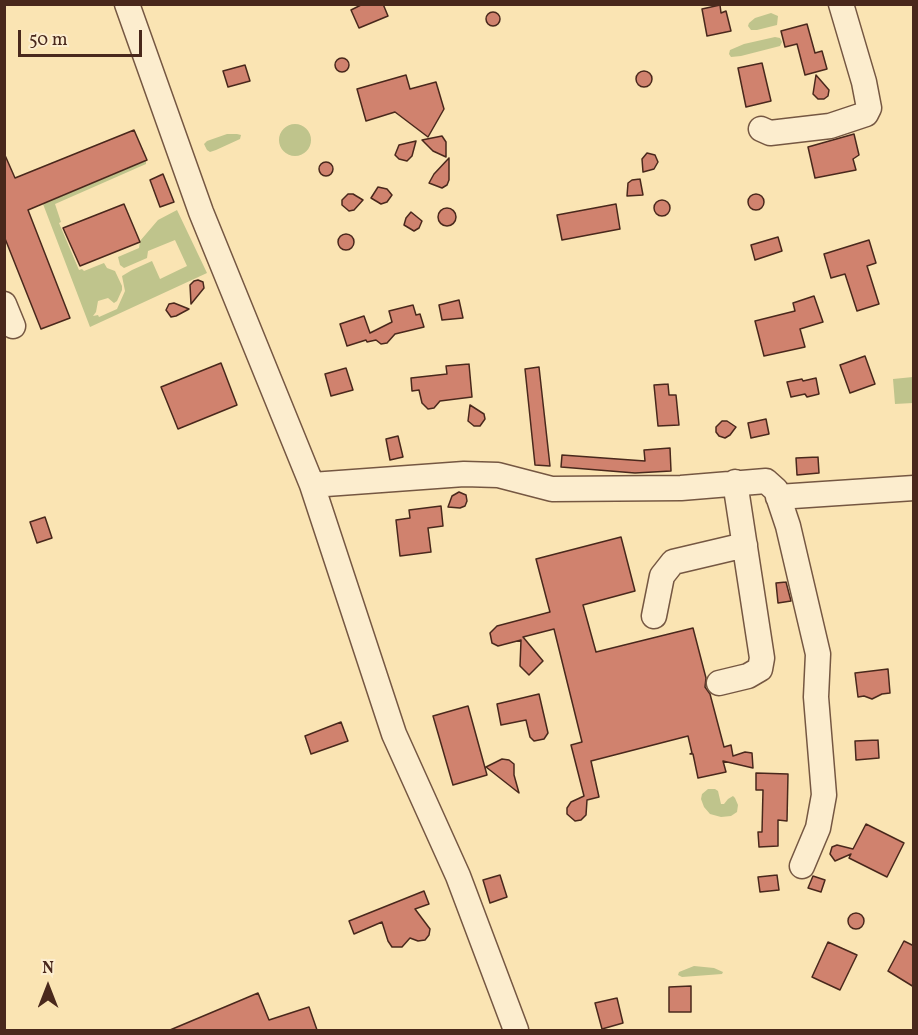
<!DOCTYPE html>
<html>
<head>
<meta charset="utf-8">
<style>
  body { margin:0 }
  #map { position:relative; width:918px; height:1035px; overflow:hidden; background:#fae4b3; font-family:Vollkorn,serif }
  canvas { display:block }
  .frame { position:absolute; inset:0; border:6px solid #49281c; pointer-events:none }
  .north { position:absolute; left:18px; top:957px; width:60px; height:60px; -webkit-text-stroke:4px #fcedce; paint-order:stroke; rotate:0deg; font-size:16px; font-weight:700; line-height:24px; text-align:center; color:#49281c }
  .north::after { content:''; display:block; margin:auto; width:21px; height:27px; background:#49281c; clip-path:polygon(50% 0,100% 100%,50% 72%,0 100%) }
  .scale { position:absolute; left:18px; top:30px; width:124px; height:27px; box-sizing:border-box; border:3px solid #49281c; border-top:0; padding-left:8px; font-size:18px; line-height:21px; white-space:nowrap; color:#49281c; -webkit-text-stroke:4px #fcedce; paint-order:stroke }
</style>
</head>
<body>
<div id="map">
<canvas width="918" height="1035"></canvas>
<div class="frame"></div>
<div class="north">N</div>
<div class="scale">50 m</div>
</div>
<script>
const ctx = document.querySelector('canvas').getContext('2d');
ctx.lineJoin = 'round';
function paint(path, color) {
  ctx.fillStyle = color;
  ctx.fill(path, 'evenodd');
}
function poly(rows) {
  const path = new Path2D();
  for (const r of rows) {
    if (r.length === 3) {
      path.moveTo(r[0] + r[2], r[1]);
      path.arc(r[0], r[1], r[2], 0, 2 * Math.PI);
      continue;
    }
    path.moveTo(r[0], r[1]);
    for (let i = 2; i < r.length; i += 2) path.lineTo(r[i], r[i + 1]);
  }
  return path;
}
function strokePath(path, color, width, dash) {
  ctx.strokeStyle = color;
  ctx.lineWidth = width;
  ctx.lineCap = dash ? 'butt' : 'round';
  ctx.setLineDash(dash || []);
  ctx.stroke(path);
}
paint(poly([
  [771,13,778,16,777,25,757,30,751,30,748,26,749,23,755,18],
  [775,37,780,38,782,42,780,46,741,56,731,57,729,54,730,50,744,44],
  [295,140,16],
  [227,134,237,134,241,135,240,139,216,150,210,152,207,150,204,144,207,141],
  [146,161,146,164,55,204,61,222,59,223,79,270,82,269,84,271,104,263,107,268,115,271,122,286,122,290,117,301,114,303,108,298,98,301,96,312,93,316,98,315,99,317,117,309,125,291,122,276,132,270,152,261,160,279,187,266,175,240,148,251,147,258,124,268,120,265,118,257,139,248,140,241,158,220,177,210,207,273,90,327,43,204],
  [913,377,913,403,895,404,893,379],
  [708,789,715,789,718,791,721,804,724,804,728,799,733,796,735,798,738,805,737,812,731,816,721,817,710,814,704,807,701,799,702,794],
  [694,966,714,968,723,972,722,974,682,977,678,975,679,972]
]), '#bfc48c');
const building = poly([
  [363,4,383,4,388,16,359,28,351,10,363,4],
  [720,5,721,13,726,11,731,31,707,36,702,9,720,5],
  [493,19,7],
  [807,24,815,53,822,51,827,69,805,75,797,44,785,47,781,31,807,24],
  [342,65,7],
  [762,63,771,101,746,107,738,68,762,63],
  [245,65,250,81,228,87,223,71,245,65],
  [644,79,8],
  [406,75,410,89,436,82,444,109,428,137,395,112,366,121,357,89,406,75],
  [816,75,829,90,828,96,824,99,818,99,813,94,816,75],
  [134,130,147,160,28,210,70,318,41,329,4,236,4,153,15,178,134,130],
  [854,134,859,155,853,159,856,170,815,178,808,147,854,134],
  [442,136,446,142,446,157,433,151,422,140,442,136],
  [416,141,412,156,407,161,399,159,395,155,399,145,416,141],
  [647,153,655,155,658,162,654,169,643,172,642,159,647,153],
  [449,158,449,180,447,185,442,188,429,183,434,174,449,158],
  [326,169,7],
  [163,174,174,202,160,207,150,180,163,174],
  [640,179,643,195,627,196,628,183,632,180,640,179],
  [378,187,387,189,392,195,387,202,381,204,371,198,378,187],
  [756,202,8],
  [348,194,353,194,363,200,354,210,349,211,342,205,342,200,348,194],
  [662,208,8],
  [124,204,140,242,80,266,63,228,124,204],
  [616,204,620,229,562,240,557,215,616,204],
  [447,217,9],
  [411,212,422,221,419,228,414,231,404,225,406,218,411,212],
  [346,242,8],
  [778,237,782,251,755,260,751,245,778,237],
  [869,240,876,263,867,266,879,304,857,311,845,274,831,278,824,254,869,240],
  [198,280,203,282,204,288,191,304,190,285,194,281,198,280],
  [814,296,823,322,800,329,805,347,764,356,755,321,795,311,793,303,814,296],
  [459,300,463,318,442,320,439,305,459,300],
  [174,303,189,309,176,316,171,317,166,310,169,304,174,303],
  [413,305,416,315,420,314,424,327,395,334,387,343,381,344,376,340,367,342,366,340,347,346,340,324,364,316,370,333,392,322,389,311,413,305],
  [865,356,875,384,850,393,840,365,865,356],
  [221,363,237,405,178,429,161,387,221,363],
  [469,364,472,397,440,401,434,408,428,409,422,403,419,390,412,391,411,378,447,374,446,366,469,364],
  [539,367,550,466,535,465,525,369,539,367],
  [346,368,353,390,331,396,325,374,346,368],
  [816,378,819,394,807,397,805,394,791,397,787,382,802,379,803,381,816,378],
  [668,384,669,395,676,395,679,425,658,426,654,385,668,384],
  [470,405,484,414,485,419,480,426,474,426,468,421,470,405],
  [766,419,769,434,751,438,748,423,766,419],
  [722,421,727,421,736,427,730,435,725,438,719,436,716,432,716,427,722,421],
  [398,436,403,457,390,460,386,439,398,436],
  [670,448,671,471,635,473,561,467,562,455,645,461,644,450,670,448],
  [818,457,819,473,797,475,796,458,818,457],
  [459,492,466,495,467,501,465,506,460,508,448,507,452,496,459,492],
  [441,506,443,526,428,528,431,552,400,556,396,520,410,518,409,510,441,506],
  [45,517,52,538,37,543,30,522,45,517],
  [621,537,635,591,583,605,596,652,693,628,706,678,705,687,710,694,724,747,731,745,733,756,745,752,752,753,753,768,723,761,726,772,698,778,693,754,690,754,692,753,688,736,591,761,599,797,587,800,586,815,581,820,575,821,567,814,567,808,571,802,584,796,571,745,582,742,554,629,523,637,543,661,529,675,520,666,521,640,498,646,492,643,490,633,497,626,550,612,536,559,621,537],
  [786,582,791,601,778,603,776,583,786,582],
  [888,669,890,693,882,694,872,699,864,696,858,697,855,673,888,669],
  [539,694,548,733,544,739,534,741,530,737,526,720,501,725,497,704,539,694],
  [468,706,487,775,453,785,433,716,468,706],
  [341,722,348,741,311,754,305,736,341,722],
  [878,740,879,758,856,760,855,741,878,740],
  [502,759,509,760,514,764,514,775,519,793,486,767,502,759],
  [756,773,788,774,787,821,778,820,778,846,759,847,758,832,762,832,763,790,756,790,756,773],
  [866,824,904,843,887,877,849,858,851,854,835,861,830,854,832,847,837,845,853,849,866,824],
  [500,875,507,897,490,903,483,880,500,875],
  [777,875,779,890,760,892,758,877,777,875],
  [813,876,825,880,821,892,808,888,813,876],
  [424,891,429,904,415,909,430,929,429,935,425,940,418,941,410,938,402,947,392,947,388,941,382,922,354,934,349,921,424,891],
  [856,921,8],
  [904,941,914,946,914,987,888,971,904,941],
  [828,942,857,955,840,990,812,977,828,942],
  [691,986,691,1012,669,1012,669,987,691,986],
  [258,993,269,1020,309,1007,317,1030,170,1030,258,993],
  [617,998,623,1023,602,1029,595,1003,617,998]
]);
paint(building, '#d0826e');
strokePath(building, '#49281c', 1.5);
const minor = poly([
  [127,4,201,212,312,485,394,734,458,876,516,1030],
  [761,129,770,133,830,126,866,114,869,108,864,82,841,4],
  [4,304,13,326],
  [312,485,464,474,498,475,552,489,681,488,766,481,776,490,788,526,818,654,816,697,824,795,818,828,802,866],
  [778,497,914,488],
  [654,616,662,576,673,562,745,545],
  [719,683,748,676,760,669,762,658,735,482]
]);
strokePath(minor, '#755742', 27);
strokePath(minor, '#fcedce', 24);
</script>
</body>
</html>
